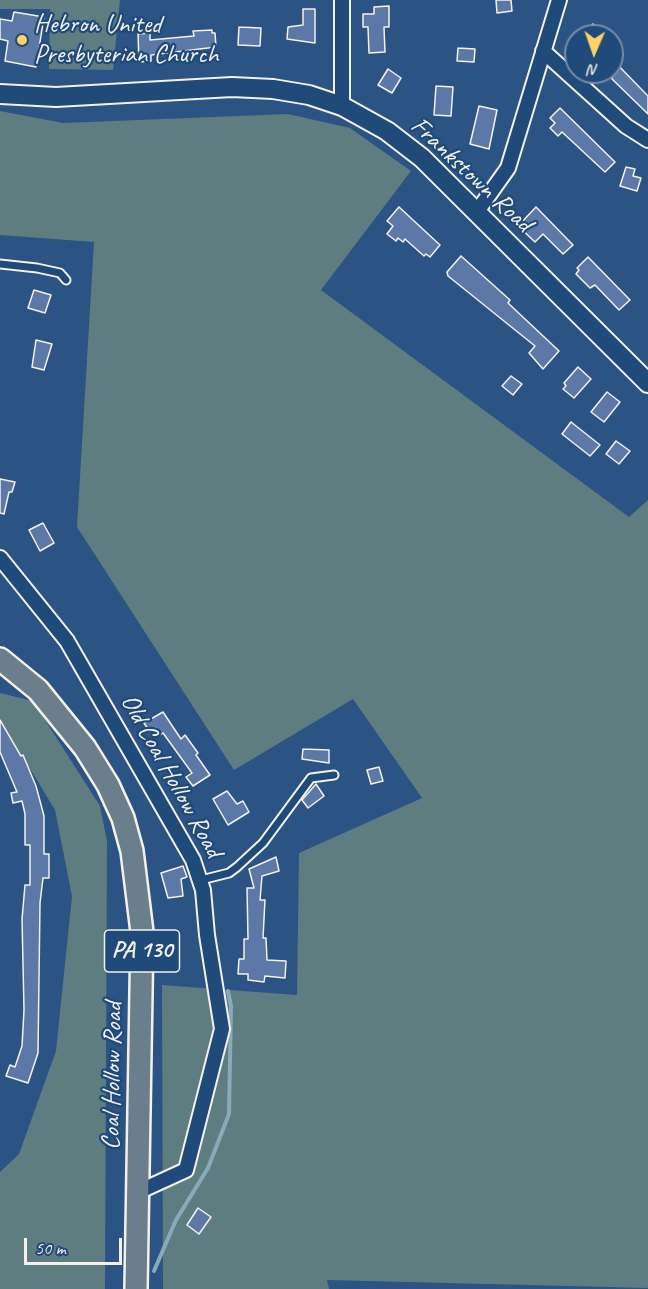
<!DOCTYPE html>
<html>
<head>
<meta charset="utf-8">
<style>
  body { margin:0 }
  #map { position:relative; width:648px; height:1289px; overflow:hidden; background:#2b5383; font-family:Caveat,sans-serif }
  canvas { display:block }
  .north { position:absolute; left:564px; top:24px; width:60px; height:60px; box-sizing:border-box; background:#1f4a7a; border:2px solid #748da6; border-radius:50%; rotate:182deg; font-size:16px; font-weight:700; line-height:24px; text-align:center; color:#f4f1e8 }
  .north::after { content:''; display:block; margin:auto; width:21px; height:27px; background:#ffd166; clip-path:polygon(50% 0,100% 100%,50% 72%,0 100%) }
  .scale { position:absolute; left:24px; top:1238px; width:98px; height:27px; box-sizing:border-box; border:3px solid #f4f1e8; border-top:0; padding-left:8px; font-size:18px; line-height:21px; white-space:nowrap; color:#f4f1e8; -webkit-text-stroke:4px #1f4a7a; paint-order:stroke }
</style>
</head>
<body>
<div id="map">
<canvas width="648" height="1289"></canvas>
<div class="north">N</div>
<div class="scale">50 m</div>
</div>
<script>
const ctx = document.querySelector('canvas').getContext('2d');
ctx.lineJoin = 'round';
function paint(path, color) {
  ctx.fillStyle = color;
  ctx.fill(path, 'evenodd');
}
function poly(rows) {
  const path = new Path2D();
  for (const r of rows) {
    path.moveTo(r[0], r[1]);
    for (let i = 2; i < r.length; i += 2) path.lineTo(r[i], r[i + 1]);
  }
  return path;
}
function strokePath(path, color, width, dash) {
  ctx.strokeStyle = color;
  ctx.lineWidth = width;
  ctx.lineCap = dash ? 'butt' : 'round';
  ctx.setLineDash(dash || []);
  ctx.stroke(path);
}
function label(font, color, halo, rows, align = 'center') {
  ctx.font = font + ' Caveat,sans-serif';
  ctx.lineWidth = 4.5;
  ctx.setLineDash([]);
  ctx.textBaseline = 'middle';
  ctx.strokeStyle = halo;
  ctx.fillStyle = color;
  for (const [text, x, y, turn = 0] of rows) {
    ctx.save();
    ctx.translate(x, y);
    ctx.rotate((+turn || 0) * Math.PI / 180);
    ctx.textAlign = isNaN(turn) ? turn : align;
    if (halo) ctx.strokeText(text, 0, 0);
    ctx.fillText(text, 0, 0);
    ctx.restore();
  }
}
paint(poly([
  [0,0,120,0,113,70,49,69,50,9,0,9],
  [0,111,63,123,288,114,350,128,411,171,321,290,629,517,648,500,648,1288,327,1280,329,1289,163,1289,162,985,297,995,299,853,422,798,353,699,234,770,77,527,94,242,0,235],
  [0,693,33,701,100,806,107,841,105,1289,0,1289,0,1172,19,1154,56,1051,72,896,55,810,0,719]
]), '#5d7d81');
strokePath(poly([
  [154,1271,176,1220,208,1168,229,1114,231,1006,228,991]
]), '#89aabb', 4);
const building = poly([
  [496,0,511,0,512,11,497,13,496,0],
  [389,6,389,27,384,27,385,52,369,53,368,27,363,27,363,14,374,14,374,7,389,6],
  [303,9,315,9,315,43,287,39,288,27,303,25,303,9],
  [14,12,44,17,36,67,5,61,8,41,0,39,0,19,12,21,14,12],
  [593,24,606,36,581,36,593,24],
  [239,27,261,28,260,46,238,45,239,27],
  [212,30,212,33,215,33,216,47,151,55,151,61,139,62,138,34,150,33,150,40,194,36,193,31,212,30],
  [458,48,475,49,474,62,457,61,458,48],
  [612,59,648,96,648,114,612,79,612,59],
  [388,69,401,78,392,93,378,85,388,69],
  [436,86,453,87,451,116,434,115,436,86],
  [479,106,497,110,489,149,470,144,479,106],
  [560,108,615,162,605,172,562,132,558,136,550,128,555,123,550,118,560,108],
  [626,167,635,169,633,176,641,178,637,191,620,186,626,167],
  [399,207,440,245,430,257,426,254,424,256,405,239,403,242,398,238,396,241,387,234,393,226,387,221,399,207],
  [536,207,573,245,563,254,543,234,535,242,518,226,536,207],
  [461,256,510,300,508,303,559,351,543,369,529,353,535,346,448,276,447,272,461,256],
  [588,257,630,300,619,310,595,285,590,288,576,274,579,270,577,268,588,257],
  [34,290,51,295,45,313,28,308,34,290],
  [36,340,52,344,44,370,32,367,36,340],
  [578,367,591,379,574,398,563,389,566,386,564,383,578,367],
  [511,376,522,384,513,395,502,386,511,376],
  [607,392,620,402,604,422,591,412,607,392],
  [571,422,600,445,590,456,562,434,571,422],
  [616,441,630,451,619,464,606,454,616,441],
  [0,479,15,482,12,492,9,492,4,514,0,513,0,479],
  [43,523,54,543,40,551,29,530,43,523],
  [163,712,181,739,185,735,198,753,196,755,210,775,193,786,186,777,192,773,163,733,160,735,156,728,150,732,144,723,163,712],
  [0,720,21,756,23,755,36,786,44,816,44,854,49,854,49,878,43,878,40,903,38,1053,28,1083,6,1076,10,1065,15,1067,22,1046,24,1010,22,919,25,885,30,885,30,845,25,845,25,814,22,801,13,803,11,793,17,792,0,752,0,720],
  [303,749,329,750,329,763,302,759,303,749],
  [379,767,383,781,371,784,367,770,379,767],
  [316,784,324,796,308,808,302,800,316,784],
  [227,791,237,804,243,801,249,812,228,825,213,799,227,791],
  [276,857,279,871,262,876,260,900,265,900,263,938,266,938,267,960,286,961,285,978,265,976,264,982,248,980,248,974,238,974,239,959,244,959,244,939,248,939,247,888,254,888,249,869,276,857],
  [183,866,187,877,181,879,183,896,168,898,161,873,183,866],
  [198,1208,211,1217,199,1234,187,1225,198,1208]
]);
paint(building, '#5c78a6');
strokePath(building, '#f4f1e8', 1.5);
const lane = poly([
  [0,264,37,268,60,273,66,280],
  [201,880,229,873,237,867,263,843,311,778,334,775]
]);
const street = poly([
  [342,0,342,106],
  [543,51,626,126,648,140],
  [476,213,508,168,559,0],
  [0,558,67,641,193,860,203,890,207,935,222,1029,186,1170,138,1192]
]);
const secondary = poly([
  [0,94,56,97,232,87,273,89,309,95,342,106,387,131,422,158,648,383]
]);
const primary = poly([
  [0,659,38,690,85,748,108,785,123,818,132,851,142,932,136,1289]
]);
strokePath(lane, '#f4f1e8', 11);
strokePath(street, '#f4f1e8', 18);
strokePath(secondary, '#f4f1e8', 22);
strokePath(primary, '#f4f1e8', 26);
strokePath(lane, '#1f4a7a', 7);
strokePath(street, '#1f4a7a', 14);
strokePath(secondary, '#1f4a7a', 18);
strokePath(primary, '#6b7e8b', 21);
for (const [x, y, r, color] of [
  [22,40,6,"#ffd166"]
]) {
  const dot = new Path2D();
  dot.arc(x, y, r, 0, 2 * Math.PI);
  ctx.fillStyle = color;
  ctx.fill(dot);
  strokePath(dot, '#1f4a7a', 2);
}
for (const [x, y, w] of [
  [142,951,75]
]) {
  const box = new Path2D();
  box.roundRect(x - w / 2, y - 21, w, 42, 4.5);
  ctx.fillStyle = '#1f4a7a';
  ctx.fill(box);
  strokePath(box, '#f4f1e8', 1.5);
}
label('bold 24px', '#f4f1e8', null, [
  ["PA 130",142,951]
]);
label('26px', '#f4f1e8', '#1f4a7a', [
  ["Hebron United",34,25],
  ["Presbyterian Church",34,55]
], 'left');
label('26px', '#f4f1e8', '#1f4a7a', [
  ["Frankstown Road",471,175,43],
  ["Old Coal Hollow Road",171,776,61],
  ["Coal Hollow Road",113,1076,-89]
]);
</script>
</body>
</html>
